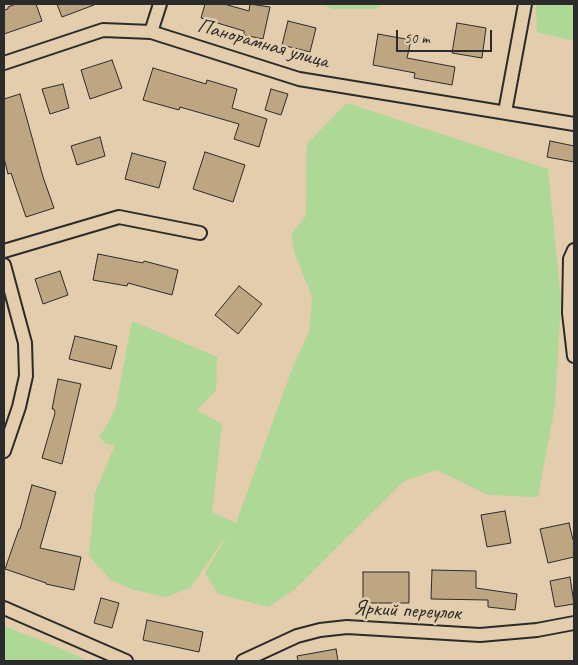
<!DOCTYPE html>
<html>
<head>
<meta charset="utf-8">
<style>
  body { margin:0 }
  #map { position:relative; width:578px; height:665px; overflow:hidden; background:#e3cdac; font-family:Caveat,sans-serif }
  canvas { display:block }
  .frame { position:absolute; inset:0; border:5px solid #2b2b2b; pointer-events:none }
  .scale { position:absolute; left:396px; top:30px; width:96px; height:22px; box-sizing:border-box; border:2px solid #2b2b2b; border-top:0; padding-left:6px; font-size:15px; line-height:18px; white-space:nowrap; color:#2b2b2b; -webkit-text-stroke:4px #e3cdac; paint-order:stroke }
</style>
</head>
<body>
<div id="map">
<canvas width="578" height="665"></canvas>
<div class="frame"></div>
<div class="scale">50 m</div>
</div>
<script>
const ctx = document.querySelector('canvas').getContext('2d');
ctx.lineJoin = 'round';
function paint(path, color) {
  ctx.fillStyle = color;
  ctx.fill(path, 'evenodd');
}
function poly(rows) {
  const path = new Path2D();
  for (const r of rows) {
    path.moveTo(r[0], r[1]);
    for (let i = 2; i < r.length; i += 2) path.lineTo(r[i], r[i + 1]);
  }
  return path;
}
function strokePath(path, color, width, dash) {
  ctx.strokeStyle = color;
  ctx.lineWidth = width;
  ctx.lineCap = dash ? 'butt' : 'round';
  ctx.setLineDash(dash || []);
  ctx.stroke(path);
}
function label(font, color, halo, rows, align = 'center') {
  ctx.font = font + ' Caveat,sans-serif';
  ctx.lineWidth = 5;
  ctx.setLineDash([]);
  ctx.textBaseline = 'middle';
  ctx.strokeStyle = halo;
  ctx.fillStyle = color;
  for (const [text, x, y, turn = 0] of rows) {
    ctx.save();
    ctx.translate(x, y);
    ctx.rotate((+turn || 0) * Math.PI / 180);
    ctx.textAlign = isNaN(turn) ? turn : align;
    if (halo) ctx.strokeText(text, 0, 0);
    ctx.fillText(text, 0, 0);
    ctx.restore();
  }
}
paint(poly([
  [323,4,383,4,375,9,332,9],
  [536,4,574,4,574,41,537,32],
  [347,103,548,169,561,300,555,405,538,497,488,495,437,470,404,481,294,590,268,607,218,594,205,573,230,531,190,588,166,597,134,590,111,580,89,556,95,493,115,445,106,444,99,437,109,422,116,406,132,321,217,357,216,390,197,410,222,424,212,512,236,523,292,369,309,332,312,297,295,254,291,235,306,216,307,144],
  [4,626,55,646,88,661,4,661]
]), '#add895');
const building = poly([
  [16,4,36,4,42,21,4,34,4,10,8,9,8,7,16,4],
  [57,4,94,4,94,5,62,17,57,4],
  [205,4,224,4,249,11,250,4,270,7,263,39,244,35,244,31,201,18,205,4],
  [288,21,316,28,310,52,282,45,288,21],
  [457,23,486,28,482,58,452,53,457,23],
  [378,34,411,40,407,58,455,67,452,85,414,78,415,73,373,65,378,34],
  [112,60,122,88,90,99,81,70,112,60],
  [153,68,206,84,207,80,237,89,232,108,267,119,259,147,234,139,239,124,180,107,179,110,143,100,153,68],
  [63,84,69,108,50,114,42,89,63,84],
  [271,89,288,94,281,115,265,110,271,89],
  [20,94,43,177,54,208,26,217,11,173,8,174,4,158,4,99,20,94],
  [100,137,105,156,77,165,71,146,100,137],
  [550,141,574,146,574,162,547,157,550,141],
  [205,152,245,165,233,202,193,189,205,152],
  [132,153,166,162,159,188,125,179,132,153],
  [98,254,143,263,144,261,178,270,172,295,128,283,127,286,93,280,98,254],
  [60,271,68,295,43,304,35,279,60,271],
  [239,286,262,304,238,334,215,315,239,286],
  [75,336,117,346,111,369,69,359,75,336],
  [58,379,81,384,62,464,42,458,55,413,54,409,52,409,58,379],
  [32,485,56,492,40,548,81,557,74,590,46,584,46,583,5,569,19,529,20,529,32,485],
  [505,511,511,543,487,547,481,515,505,511],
  [569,523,573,540,574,540,574,557,548,563,540,529,569,523],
  [432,570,476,571,476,588,517,594,515,610,488,607,488,600,431,599,432,570],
  [363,572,409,572,409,603,363,603,363,572],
  [570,577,574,604,555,607,550,581,570,577],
  [101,598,119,603,112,628,94,623,101,598],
  [147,620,203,632,199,652,143,640,147,620],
  [336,649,338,661,298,661,297,656,336,649]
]);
paint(building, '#bfa683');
strokePath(building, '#2b2b2b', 1);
const minor = poly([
  [151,32,160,4],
  [4,63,103,30,151,32,299,79,574,124],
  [505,112,525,4],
  [574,250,570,259,569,313,574,356],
  [4,251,119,217,200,233],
  [4,265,25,343,26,376,19,407,4,451],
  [4,608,126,661],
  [243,661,297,636,320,630,347,627,480,635,537,630,574,623]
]);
strokePath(minor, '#2b2b2b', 16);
strokePath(minor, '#e3cdac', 12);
label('21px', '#2b2b2b', '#e3cdac', [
  ["Панорамная улица",263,44,16],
  ["Яркий переулок",407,611,3]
]);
</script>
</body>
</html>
